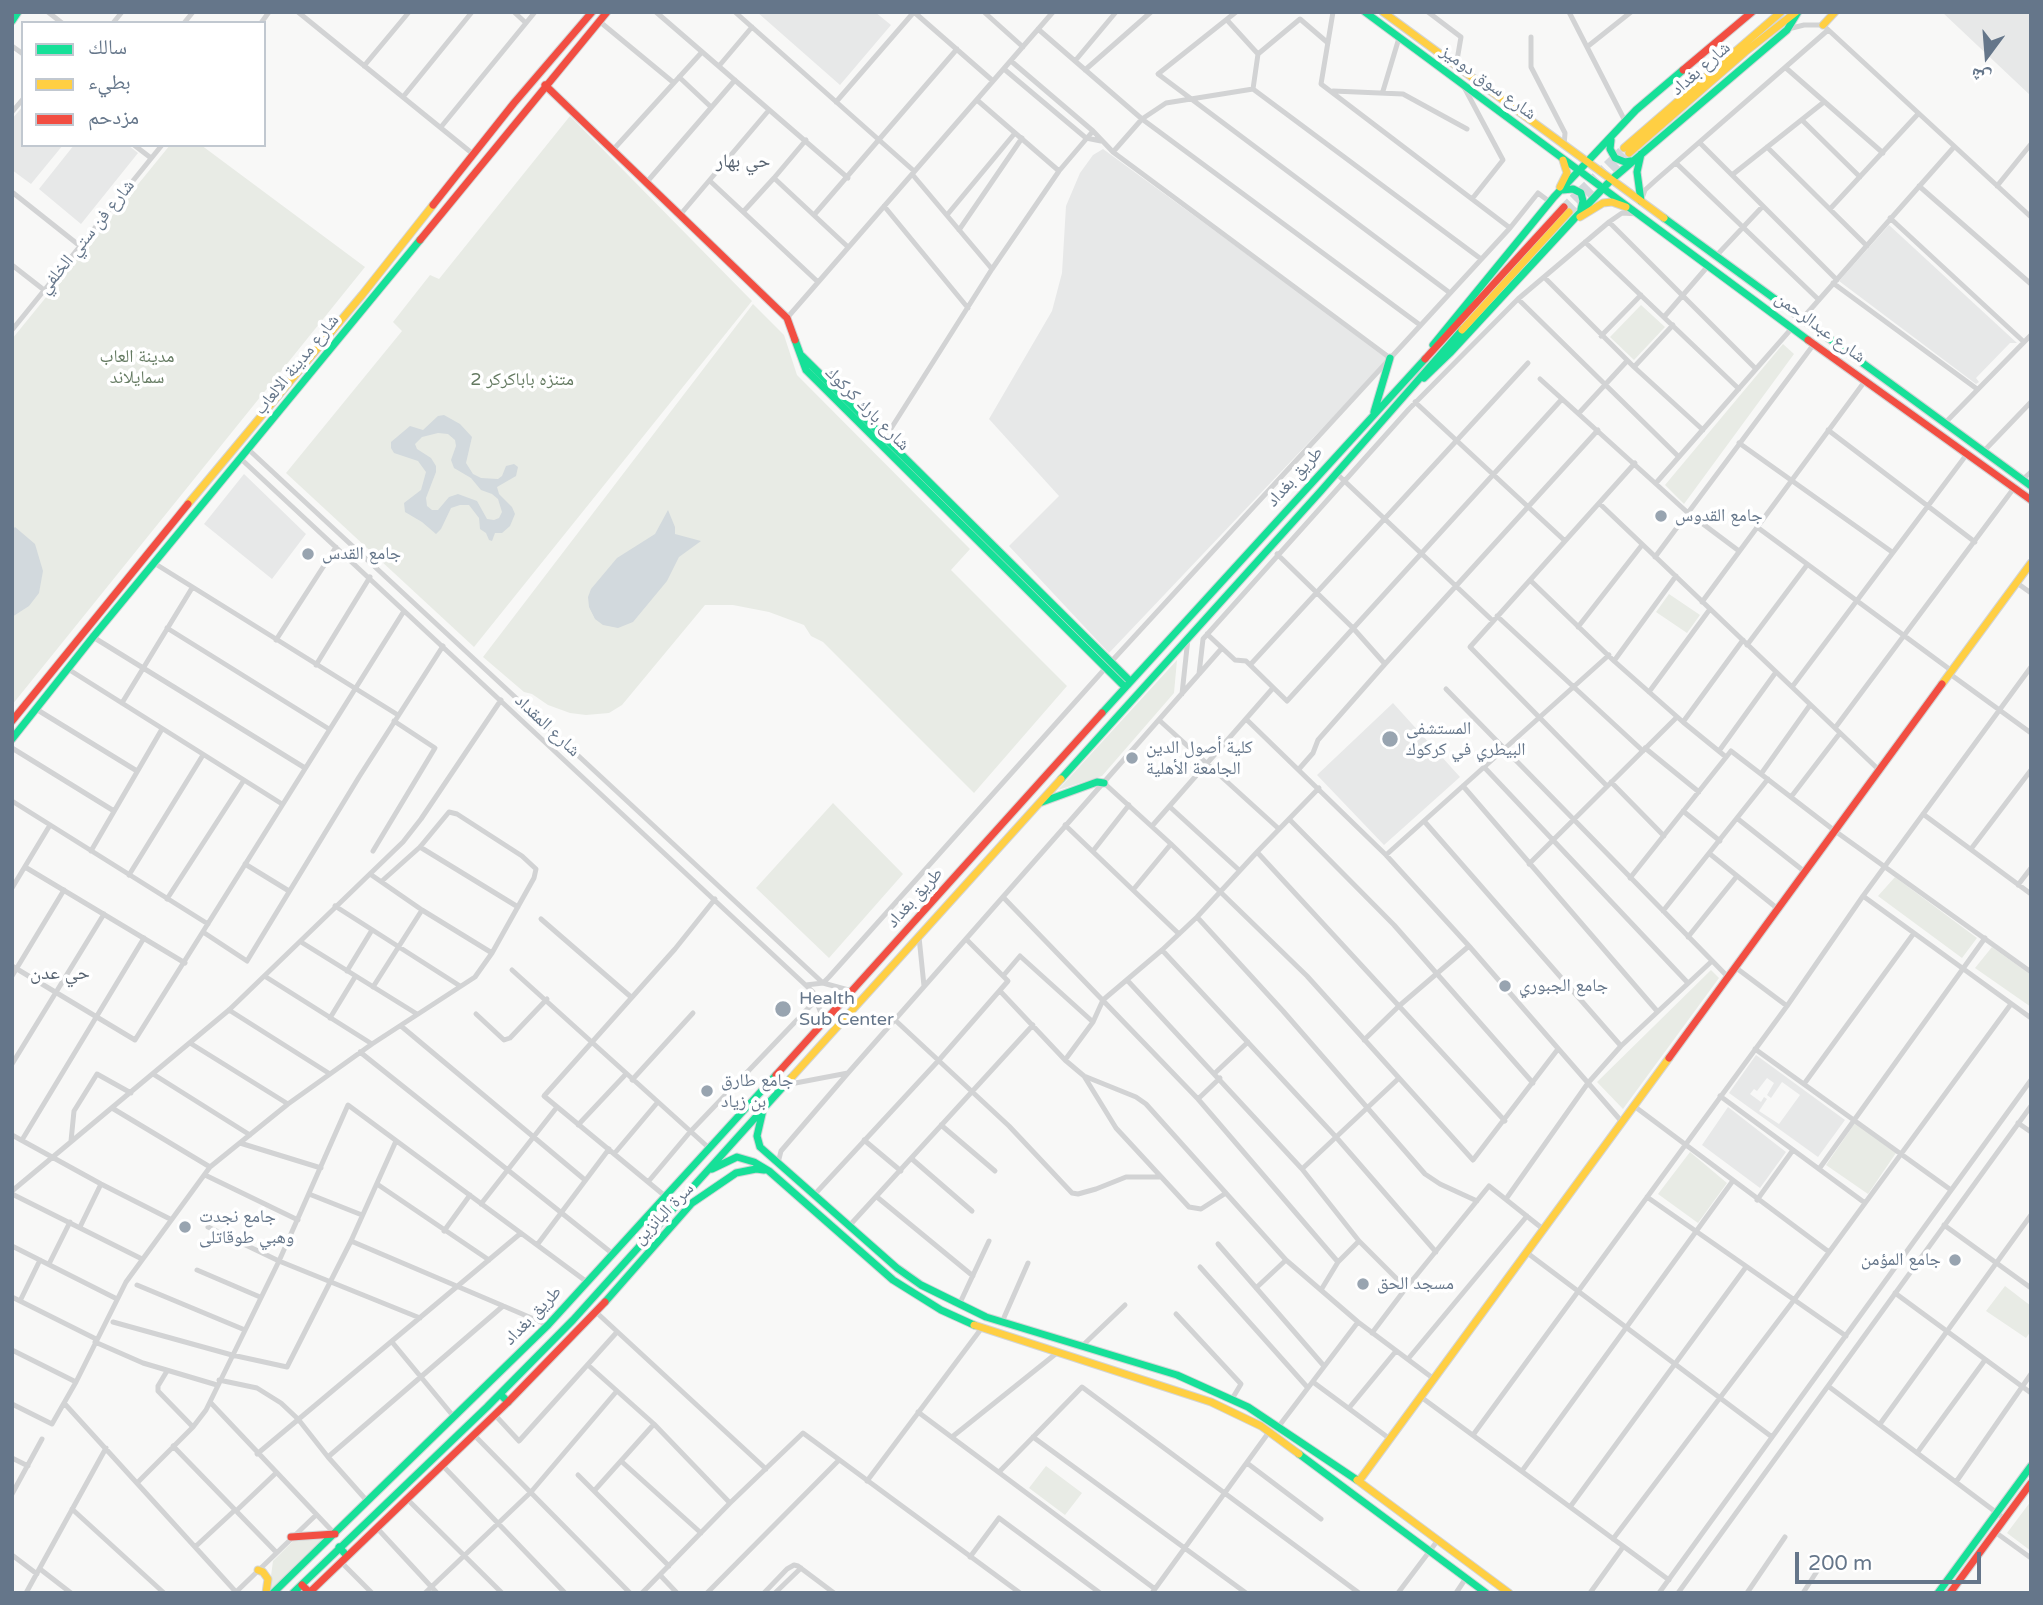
<!DOCTYPE html>
<html>
<head>
<meta charset="utf-8">
<style>
  body { margin:0 }
  #map { position:relative; width:2043px; height:1605px; overflow:hidden; background:#f8f8f7; font-family:"Varela Round","Noto Naskh Arabic",sans-serif }
  canvas { display:block }
  .frame { position:absolute; inset:0; border:14px solid #65768a; pointer-events:none }
  .legend { position:absolute; left:21px; top:21px; width:245px; height:126px; box-sizing:border-box; background:#fff; border:2px solid #c1c8d0; margin:0; padding:9px 12px; list-style:none; font-size:21px; color:#65768a }
  .legend li { display:flex; align-items:center; gap:14px; height:35px }
  .legend b { width:35px; border:2px solid #c1c8d0 }
  .north { position:absolute; left:1952px; top:21px; width:70px; height:70px; -webkit-text-stroke:5px #fff; paint-order:stroke; rotate:196deg; font-size:19px; font-weight:700; line-height:28px; text-align:center; color:#65768a }
  .north::after { content:''; display:block; margin:auto; width:24px; height:32px; background:#65768a; clip-path:polygon(50% 0,100% 100%,50% 72%,0 100%) }
  .scale { position:absolute; left:1795px; top:1552px; width:186px; height:32px; box-sizing:border-box; border:4px solid #65768a; border-top:0; padding-left:9px; font-size:21px; line-height:24px; white-space:nowrap; color:#65768a; -webkit-text-stroke:5px #fff; paint-order:stroke }
</style>
</head>
<body>
<div id="map">
<canvas width="2043" height="1605"></canvas>
<div class="frame"></div>
<ul class="legend">
<li><b style="height:9px;background:#16e098"></b>سالك</li>
<li><b style="height:9px;background:#ffcf43"></b>بطيء</li>
<li><b style="height:9px;background:#f24e42"></b>مزدحم</li>
</ul>
<div class="north">ش</div>
<div class="scale">200 m</div>
</div>
<script>
const ctx = document.querySelector('canvas').getContext('2d');
ctx.lineJoin = 'round';
function paint(path, color) {
  ctx.fillStyle = color;
  ctx.fill(path, 'evenodd');
}
function poly(rows) {
  const path = new Path2D();
  for (const r of rows) {
    path.moveTo(r[0], r[1]);
    for (let i = 2; i < r.length; i += 2) path.lineTo(r[i], r[i + 1]);
  }
  return path;
}
function strokePath(path, color, width, dash) {
  ctx.strokeStyle = color;
  ctx.lineWidth = width;
  ctx.lineCap = dash ? 'butt' : 'round';
  ctx.setLineDash(dash || []);
  ctx.stroke(path);
}
function label(font, color, halo, rows, align = 'center') {
  ctx.font = font + ' "Varela Round","Noto Naskh Arabic",sans-serif';
  ctx.lineWidth = 7;
  ctx.setLineDash([]);
  ctx.textBaseline = 'middle';
  ctx.strokeStyle = halo;
  ctx.fillStyle = color;
  for (const [text, x, y, turn = 0] of rows) {
    ctx.save();
    ctx.translate(x, y);
    ctx.rotate((+turn || 0) * Math.PI / 180);
    ctx.textAlign = isNaN(turn) ? turn : align;
    if (halo) ctx.strokeText(text, 0, 0);
    ctx.fillText(text, 0, 0);
    ctx.restore();
  }
}
paint(poly([
  [757,12,875,12,891,25,840,85],
  [1942,12,2031,12,2031,96],
  [23,106,23,145,63,145,31,184,12,170,12,119],
  [74,145,128,145,138,153,81,224,39,189],
  [1103,149,1389,358,1109,653,1009,546,1059,496,989,419,1052,311,1062,273,1066,206,1080,173,1093,155],
  [1889,225,2017,343,2010,343,1976,378,1979,382,1976,384,1839,281],
  [244,474,306,534,272,579,204,524],
  [1393,703,1460,777,1384,845,1317,775],
  [1756,1055,1845,1120,1818,1157,1729,1093],
  [1767,1078,1774,1083,1767,1095,1771,1098,1782,1082,1800,1095,1779,1124,1759,1111,1767,1099,1764,1097,1761,1102,1750,1094,1754,1089,1757,1091],
  [1728,1107,1786,1152,1760,1188,1702,1145]
]), '#e7e8e8');
paint(poly([
  [570,116,752,301,474,647,286,473,402,331,393,322,430,275,439,279],
  [170,145,201,145,365,267,12,705,12,339],
  [753,304,784,335,797,375,970,549,951,570,1067,686,974,793,823,642,811,636,804,625,769,612,733,605,705,605,622,705,609,713,586,715,570,713,548,705,532,694,524,692,483,657],
  [1641,305,1665,327,1634,360,1610,337],
  [1783,344,1794,354,1684,504,1665,485],
  [1669,594,1700,615,1687,633,1656,612],
  [1177,660,1174,693,1102,776,1058,790],
  [833,803,903,874,829,958,756,888],
  [1895,877,1977,938,1962,958,1878,896],
  [1992,947,2031,975,2031,1007,1975,968],
  [1711,970,1719,978,1623,1109,1597,1082],
  [1855,1123,1896,1153,1868,1194,1826,1165],
  [1690,1152,1727,1183,1698,1223,1658,1194],
  [2005,1286,2031,1306,2031,1331,2026,1338,1986,1311],
  [1046,1466,1082,1493,1065,1515,1029,1488],
  [2031,1501,2031,1551,2007,1533],
  [325,1538,269,1591,273,1561,293,1541]
]), '#e8ebe5');
paint(poly([
  [444,415,460,424,472,437,466,463,473,474,481,478,498,479,502,476,506,466,514,464,518,467,516,476,497,487,499,494,512,507,515,514,510,526,502,533,495,533,492,541,489,540,486,533,480,529,479,518,469,505,460,505,451,508,441,529,436,534,422,522,405,512,404,503,421,490,426,472,418,461,394,453,391,448,391,442,410,426,423,430,438,416],
  [438,433,448,434,455,440,456,446,451,460,454,468,471,478,481,490,492,494,498,499,502,512,499,518,494,520,487,519,477,501,458,494,449,497,438,510,432,510,427,506,426,498,436,472,436,466,431,458,417,449,415,444,422,437],
  [668,510,675,527,675,534,701,541,679,557,667,581,633,622,618,628,603,625,595,619,589,607,588,597,591,589,617,558,655,534],
  [15,527,35,544,43,571,39,593,29,606,12,617,12,530]
]), '#d2d9dd');
strokePath(poly([
  [1564,207,1624,148],
  [1569,212,1629,153]
]), '#d3d8dc', 8, [8, 4]);
const fast = poly([
  [1365,12,1808,340],
  [12,21,18,12],
  [1611,140,1610,149,1615,158,1625,162,1631,161],
  [1641,154,1637,172,1641,201],
  [1562,190,1573,189,1581,193,1583,201,1581,209],
  [1664,218,2031,486],
  [1572,221,1611,180,1787,30,1798,12],
  [795,340,806,370,1125,687],
  [1433,345,1554,197,1636,110,1683,70],
  [802,356,1130,681],
  [1424,378,1450,353,1574,219],
  [1374,412,1390,358],
  [1102,713,1425,359],
  [12,739,93,637,420,240],
  [1061,779,1320,492,1462,330],
  [1042,802,1097,782,1104,783],
  [763,1110,757,1136,760,1147,897,1268,921,1285,986,1317,1177,1375,1248,1407,1357,1480],
  [712,1169,737,1157,754,1162,769,1171,893,1280,941,1310,974,1325],
  [605,1302,692,1203,736,1173,756,1169,764,1170],
  [500,1394,508,1402],
  [1299,1454,1486,1593],
  [339,1547,347,1556],
  [273,1593,548,1325,776,1075],
  [293,1593,487,1407,573,1320,791,1078],
  [1938,1593,2031,1466]
]);
const slow = poly([
  [1383,12,1664,218],
  [1823,25,1835,12],
  [1624,148,1781,12],
  [1629,153,1745,52,1796,12],
  [1560,187,1567,173,1563,160],
  [1580,217,1603,203,1612,202,1626,207],
  [1462,330,1569,212],
  [188,504,362,295,433,205],
  [1942,684,2031,563],
  [791,1078,1061,779],
  [974,1325,1211,1402,1261,1426,1299,1454],
  [1357,1480,1509,1593],
  [1359,1481,1669,1058],
  [258,1570,263,1572,268,1579,266,1593]
]);
const jam = poly([
  [1683,70,1752,12],
  [545,85,787,318,795,340],
  [433,205,514,103,592,12],
  [420,240,607,12],
  [1808,340,2031,500],
  [1425,359,1564,207],
  [12,721,188,504],
  [1669,1058,1942,684],
  [776,1075,1102,713],
  [291,1537,335,1534],
  [302,1585,309,1592],
  [309,1593,508,1402,605,1302],
  [1950,1593,2031,1483]
]);
strokePath(fast, '#d3d5d7', 9);
strokePath(slow, '#d3d5d7', 9);
strokePath(jam, '#d3d5d7', 9);
strokePath(poly([
  [48,12,62,23],
  [298,12,473,154],
  [514,12,526,23],
  [656,12,848,178],
  [735,12,914,171],
  [914,12,993,81],
  [984,12,1023,47],
  [1236,12,1158,74,1450,293],
  [1333,12,1321,84,1510,228],
  [1428,12,1461,37,1456,66],
  [1569,12,1625,121],
  [1227,20,1258,54],
  [599,21,674,83],
  [113,23,122,12],
  [184,23,193,12],
  [261,23,269,12],
  [1038,29,1142,119,1420,325],
  [1788,29,1804,25,1823,25,2031,217],
  [1531,37,1531,67,1565,133,1564,146],
  [12,46,23,54],
  [1587,47,1631,12],
  [1011,61,1093,131,1113,152,1390,358],
  [1075,61,1116,12],
  [364,66,409,12],
  [719,66,752,27],
  [1786,68,1883,153],
  [1004,69,1086,138,1101,141],
  [1085,70,1151,12],
  [679,77,711,107],
  [1464,87,1503,160,1472,199],
  [1253,89,1258,54,1300,19,1328,43],
  [1333,91,1403,94,1467,129],
  [1383,91,1399,38],
  [403,97,472,12],
  [977,100,1059,171],
  [836,102,914,12],
  [12,112,23,99],
  [1802,120,1860,177],
  [441,127,535,12],
  [806,140,774,178,848,247],
  [1700,143,1837,280],
  [134,145,151,158],
  [1767,147,1867,246],
  [612,151,702,52],
  [1113,152,1142,119,1166,103,1253,89,1481,259],
  [1676,163,1819,300],
  [912,174,992,269],
  [1732,175,1824,102],
  [710,181,818,282],
  [646,183,735,80],
  [1919,186,2031,284],
  [1997,186,2031,144],
  [12,192,80,246],
  [1642,198,1645,190,1656,180,1828,30],
  [884,206,968,308],
  [1830,209,1918,114],
  [743,212,774,178],
  [680,215,769,110],
  [814,215,957,49],
  [947,215,1015,133],
  [1890,218,2024,342],
  [1609,222,1756,369],
  [959,230,1022,138],
  [1585,242,1739,389],
  [1716,256,1763,206],
  [12,265,44,290],
  [1545,278,1634,367,1703,430],
  [1833,283,1977,389],
  [1518,299,1679,457],
  [1664,317,1708,266],
  [787,318,1053,12],
  [1802,319,1954,147],
  [12,330,162,145],
  [1601,336,1641,295],
  [1634,367,1673,325],
  [1540,379,1687,512,1739,551],
  [1415,402,1565,541],
  [1579,413,1627,361],
  [1944,424,2031,335],
  [1828,430,1975,542],
  [885,438,992,269,1059,171,1093,131],
  [1739,443,1892,552],
  [248,449,823,983,852,991],
  [1983,452,2031,402],
  [240,458,813,992,824,1021],
  [1337,474,1493,621],
  [2022,480,2031,472],
  [1656,483,1792,328],
  [1599,503,1879,770],
  [1757,527,1952,671],
  [1277,554,1353,628,1385,664],
  [1655,557,1814,344],
  [154,563,398,715],
  [1530,580,1614,661,1683,722,1726,757],
  [2017,583,2031,593],
  [1702,602,1865,381],
  [1497,616,1643,751],
  [1578,627,1642,545],
  [167,628,329,729],
  [1207,634,1235,660,1246,661,1287,701,1562,399],
  [93,637,305,768],
  [276,640,336,547],
  [1747,645,1807,565],
  [1614,661,1676,576],
  [316,665,370,577],
  [1250,665,1528,363],
  [68,669,282,804],
  [1199,674,1203,639,1409,409,1518,299,1609,222,1622,213,1639,214],
  [1950,674,2031,733],
  [1792,687,1967,454],
  [1446,689,1728,977],
  [1649,692,1710,609],
  [1182,694,1188,638],
  [122,703,192,588],
  [36,709,137,771],
  [1246,719,1386,855,1469,946,1622,1122],
  [1159,720,1279,829],
  [1683,722,1743,640],
  [1835,728,2014,488],
  [12,748,114,811],
  [1645,748,1699,792],
  [1719,751,1776,672],
  [1484,767,1687,982],
  [1299,769,1313,753,1318,740,1385,664,1598,430],
  [1761,774,1810,705],
  [1611,782,1664,836],
  [1104,783,1171,844,1307,976,1473,1160,1558,1049],
  [1463,786,1657,1011],
  [1607,786,1470,647,1635,463],
  [1791,797,1840,733],
  [12,801,208,924],
  [1170,807,1239,870],
  [1683,811,1720,841],
  [1923,814,2031,894],
  [1289,819,1394,925,1533,1083],
  [1738,819,1805,872],
  [1424,821,1621,1046],
  [1065,825,1179,934],
  [1152,826,1273,688],
  [420,847,518,907],
  [1971,849,2031,770],
  [91,851,162,729],
  [373,851,435,748,394,721],
  [1093,851,1129,805],
  [1257,852,1505,1121],
  [1710,854,1778,909],
  [1386,855,1609,655],
  [245,864,289,891],
  [1529,864,1677,717],
  [25,867,185,963],
  [370,874,422,910,492,953],
  [129,875,203,755],
  [1630,878,1731,751,1835,831,2031,972],
  [2018,885,2031,868],
  [12,888,50,825],
  [1133,890,1171,844],
  [1863,896,2031,1018],
  [1003,897,1198,1099,1338,1262],
  [167,899,244,780],
  [335,906,460,986],
  [1663,911,1768,779],
  [1197,917,1283,1011,1425,1174,1440,1184,1477,1201],
  [541,919,631,997],
  [203,932,247,961,359,777,443,646],
  [919,937,924,986],
  [1688,937,1737,876],
  [301,942,417,1014],
  [1162,950,1197,917,1257,852,1319,788],
  [12,966,135,1040,404,611],
  [1735,967,1787,1006],
  [512,970,709,1148],
  [347,971,372,930],
  [12,976,64,890],
  [1003,976,1020,956,1093,1022],
  [266,977,372,1044],
  [1127,980,1302,1169,1359,1241,1406,1288,1489,1186,1543,1229],
  [806,985,823,983,829,977,1110,663,1510,228,1538,193,1550,202],
  [373,987,422,910],
  [1000,991,1065,1060,1084,1076,1136,1097,1146,1104,1286,1260,1358,1322,1434,1379],
  [229,1010,330,1074],
  [476,1014,504,1040,510,1038,547,999],
  [330,1018,355,977],
  [895,1020,1009,1126,1072,1193,1078,1194,1096,1189,1126,1177,1161,1177],
  [401,1026,585,1180],
  [1364,1040,1399,1006,1469,946],
  [190,1043,288,1104],
  [1755,1049,1951,1190],
  [360,1052,613,1254],
  [1065,1060,1093,1022,1103,1000,1162,950,1336,1137,1436,1252],
  [12,1064,104,914],
  [1215,1073,1248,1042],
  [153,1074,250,1135],
  [1084,1076,1116,1128,1189,1207,1201,1209,1226,1193],
  [632,1080,693,1013],
  [1804,1084,1914,933],
  [785,1085,848,1073],
  [1720,1096,1865,1203],
  [1198,1099,1220,1078],
  [1634,1106,1829,1252],
  [112,1108,210,1167],
  [2018,1123,2031,1132],
  [578,1125,626,1074],
  [941,1125,995,1171],
  [12,1135,101,1184,170,1219],
  [22,1140,144,938],
  [864,1140,901,1171],
  [71,1141,74,1111,97,1074,131,1093],
  [240,1143,321,1168],
  [614,1154,657,1103],
  [912,1159,972,1211],
  [778,1163,781,1151,848,1073,1222,648],
  [1302,1169,1398,1079],
  [1819,1169,1985,938],
  [205,1175,298,1220],
  [648,1182,690,1132,817,999],
  [377,1184,489,1260],
  [12,1191,229,1010,403,842,421,819,501,700],
  [12,1194,142,1259],
  [309,1194,362,1215],
  [815,1194,939,1060,1008,981,966,939],
  [665,1196,544,1096,675,949,715,899],
  [877,1197,973,1276],
  [1647,1197,1846,1336],
  [1506,1199,1588,1083,1621,1046,1712,961],
  [1757,1200,1793,1150],
  [481,1204,557,1107],
  [850,1225,1033,1025],
  [1944,1225,2031,1288],
  [80,1227,101,1184],
  [208,1227,279,1261,420,1318],
  [444,1231,470,1195],
  [351,1241,548,1325],
  [1218,1244,1324,1366],
  [537,1245,609,1149],
  [12,1246,117,1299],
  [1526,1252,1772,1437],
  [49,1264,70,1222],
  [1200,1267,1308,1388],
  [197,1270,260,1297],
  [137,1285,245,1330],
  [1256,1288,1286,1260],
  [1321,1290,1338,1262,1359,1241],
  [1895,1293,2031,1393],
  [12,1297,96,1339],
  [20,1301,40,1260],
  [959,1305,989,1241],
  [596,1312,766,1469],
  [1176,1314,1241,1384,1232,1399],
  [113,1322,232,1355,287,1367,351,1241,396,1141],
  [1002,1322,1028,1263],
  [1372,1333,1406,1288],
  [95,1342,143,1363,217,1385],
  [392,1342,454,1417],
  [1081,1347,1125,1305],
  [12,1350,76,1382],
  [1408,1359,1527,1216],
  [588,1365,654,1424,730,1503],
  [167,1371,158,1386,158,1391,193,1427],
  [219,1380,257,1388,281,1403,298,1419,328,1457,368,1502],
  [1313,1382,1390,1439],
  [1828,1386,2005,1519],
  [1421,1397,1669,1580],
  [210,1402,335,1534],
  [64,1403,236,1592],
  [12,1404,52,1424,76,1382,126,1282,210,1167,288,1104,372,1044,475,977,492,953,534,878,536,869,522,856,457,814,449,812,420,847,382,881],
  [1349,1408,1396,1351],
  [918,1412,1155,1589],
  [495,1415,519,1441,617,1332],
  [1880,1424,2031,1215],
  [1279,1426,1358,1322],
  [474,1435,630,1593],
  [1473,1435,1787,1006,1863,896,2031,667],
  [952,1437,1058,1352],
  [1033,1437,1246,1593],
  [173,1446,276,1552],
  [1917,1453,1985,1360],
  [257,1454,521,1233],
  [328,1457,503,1306],
  [12,1458,28,1466],
  [621,1461,701,1533],
  [1247,1463,1321,1519],
  [443,1466,565,1593],
  [1522,1471,1732,1182],
  [999,1472,1082,1387,1359,1593],
  [578,1475,669,1566],
  [867,1481,981,1329],
  [1956,1482,2031,1374],
  [137,1483,193,1427,206,1410,279,1261,348,1105,587,1282],
  [594,1491,654,1424],
  [12,1494,42,1439],
  [406,1498,502,1593],
  [1570,1507,1746,1267],
  [72,1509,164,1593],
  [236,1511,276,1473],
  [376,1527,437,1593],
  [1995,1532,2031,1558],
  [1613,1539,1794,1300,2011,1004],
  [195,1547,235,1510],
  [12,1555,37,1574],
  [970,1557,999,1518,1100,1593],
  [341,1562,372,1593],
  [40,1569,71,1593],
  [660,1575,677,1593],
  [26,1593,106,1448],
  [235,1593,316,1515],
  [425,1593,531,1492,616,1392],
  [642,1593,730,1503,803,1433,1020,1593],
  [707,1593,839,1460],
  [764,1593,787,1569,794,1565,798,1566,834,1593],
  [775,1593,801,1568],
  [1152,1593,1269,1432],
  [1398,1593,1438,1540],
  [1456,1593,1466,1578],
  [1590,1593,1623,1547],
  [1659,1593,2031,1080],
  [1678,1593,2031,1106],
  [1747,1593,1785,1537],
  [1803,1593,1821,1565]
]), '#d2d3d4', 5);
strokePath(fast, '#16e098', 7);
strokePath(slow, '#ffcf43', 7);
strokePath(jam, '#f24e42', 7);
for (const [x, y, r, color] of [
  [1661,516,7,"#98a4b0"],
  [308,554,7,"#98a4b0"],
  [1390,739,9,"#98a4b0"],
  [1132,758,7,"#98a4b0"],
  [1505,986,7,"#98a4b0"],
  [783,1009,9,"#98a4b0"],
  [707,1091,7,"#98a4b0"],
  [185,1227,7,"#98a4b0"],
  [1955,1260,7,"#98a4b0"],
  [1363,1284,7,"#98a4b0"]
]) {
  const dot = new Path2D();
  dot.arc(x, y, r, 0, 2 * Math.PI);
  ctx.fillStyle = color;
  ctx.fill(dot);
  strokePath(dot, '#fff', 2.5);
}
label('18px', '#65768a', '#fff', [
  ["شارع بغداد",1701,69,-41],
  ["شارع سوق دوميز",1488,83,36],
  ["شارع فن ستي الخلفي",87,237,-51],
  ["شارع عبدالرحمن",1820,328,36],
  ["شارع مدينة الالعاب",297,365,-51],
  ["شارع بارك كركوك",867,409,45],
  ["طريق بغداد",1295,477,-48],
  ["شارع المقداد",547,726,43],
  ["طريق بغداد",915,898,-48],
  ["سرة البانزين",664,1214,-46],
  ["طريق بغداد",533,1316,-46]
]);
label('18px', '#647a61', '#fff', [
  ["مدينة العاب",137,357],
  ["سمايلاند",137,378],
  ["متنزه باباكركر 2",522,380]
]);
label('18px', '#65768a', '#fff', [
  ["جامع القدوس",1675,516],
  ["جامع القدس",322,554],
  ["المستشفى",1406,729],
  ["البيطري في كركوك",1406,750],
  ["كلية أصول الدين",1146,748],
  ["الجامعة الأهلية",1146,769],
  ["جامع الجبوري",1519,986],
  ["Health",799,999],
  ["Sub Center",799,1020],
  ["جامع طارق",721,1081],
  ["بن زياد",721,1102],
  ["جامع نجدت",199,1217],
  ["وهبي طوقاتلى",199,1238],
  ["جامع المؤمن",1941,1260,"right"],
  ["مسجد الحق",1377,1284]
], 'left');
label('19px', '#54606e', '#fff', [
  ["حي بهار",743,162],
  ["حي عدن",60,974]
]);
</script>
</body>
</html>
